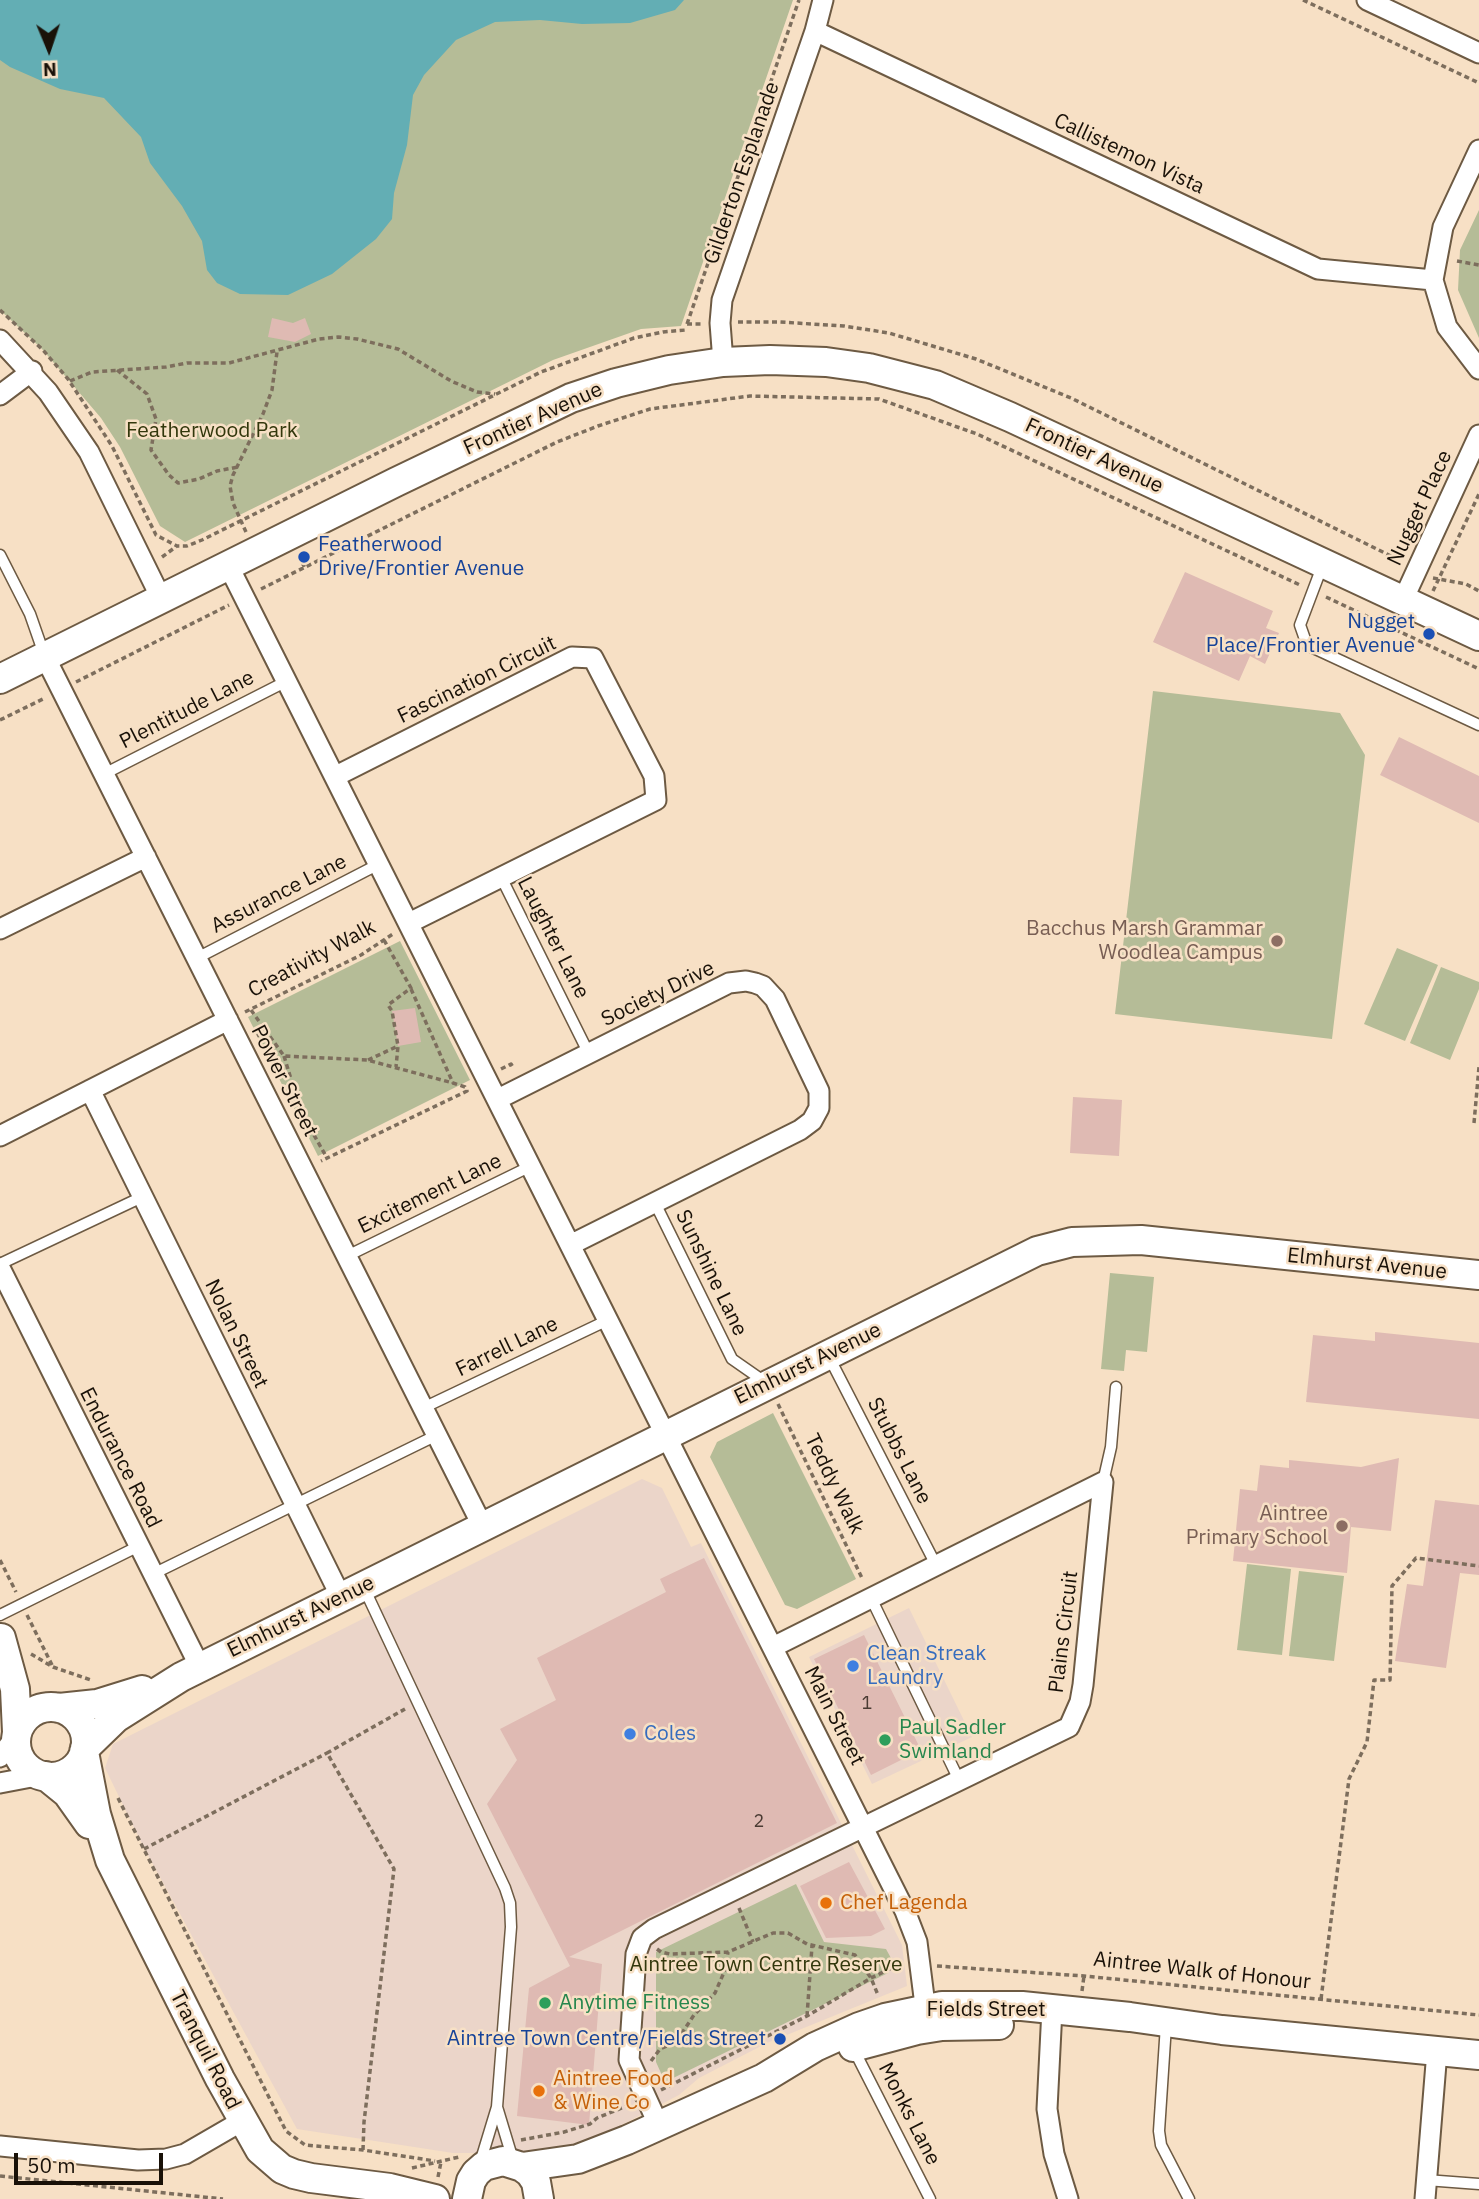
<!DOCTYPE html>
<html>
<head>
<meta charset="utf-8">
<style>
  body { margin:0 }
  #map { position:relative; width:1479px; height:2199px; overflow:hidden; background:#f7e0c5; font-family:"IBM Plex Sans",sans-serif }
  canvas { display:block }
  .north { position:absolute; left:14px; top:14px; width:70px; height:70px; -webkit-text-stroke:5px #f7e0c5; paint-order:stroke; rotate:178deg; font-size:19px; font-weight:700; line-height:28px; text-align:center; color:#191108 }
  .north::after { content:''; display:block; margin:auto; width:24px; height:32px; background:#191108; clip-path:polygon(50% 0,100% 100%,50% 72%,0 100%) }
  .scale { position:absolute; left:14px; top:2153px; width:149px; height:32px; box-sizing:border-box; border:4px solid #191108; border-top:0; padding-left:9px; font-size:21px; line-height:24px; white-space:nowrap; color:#191108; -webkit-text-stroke:5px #f7e0c5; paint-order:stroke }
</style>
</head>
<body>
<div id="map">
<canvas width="1479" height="2199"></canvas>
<div class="north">N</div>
<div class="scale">50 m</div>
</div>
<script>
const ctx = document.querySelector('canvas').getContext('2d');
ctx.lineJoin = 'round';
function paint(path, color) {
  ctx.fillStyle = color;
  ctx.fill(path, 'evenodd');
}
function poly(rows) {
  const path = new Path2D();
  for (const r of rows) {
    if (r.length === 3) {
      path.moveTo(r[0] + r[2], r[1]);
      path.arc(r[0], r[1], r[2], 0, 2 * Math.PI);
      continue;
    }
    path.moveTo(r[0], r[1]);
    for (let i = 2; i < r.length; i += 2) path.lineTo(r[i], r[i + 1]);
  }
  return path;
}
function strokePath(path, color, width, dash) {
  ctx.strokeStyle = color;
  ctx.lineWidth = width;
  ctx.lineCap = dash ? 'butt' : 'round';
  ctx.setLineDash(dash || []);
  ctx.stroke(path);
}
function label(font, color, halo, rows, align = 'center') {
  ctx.font = font + ' "IBM Plex Sans",sans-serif';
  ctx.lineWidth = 5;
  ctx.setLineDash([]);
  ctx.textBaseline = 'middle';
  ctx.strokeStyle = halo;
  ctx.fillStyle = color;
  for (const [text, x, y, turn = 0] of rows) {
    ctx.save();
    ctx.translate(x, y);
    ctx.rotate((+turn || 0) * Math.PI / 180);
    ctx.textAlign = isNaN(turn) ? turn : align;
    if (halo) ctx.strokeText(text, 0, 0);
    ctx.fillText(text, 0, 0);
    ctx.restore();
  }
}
paint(poly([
  [642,1479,662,1488,691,1547,701,1543,902,1945,907,1986,767,2043,699,2078,679,2095,589,2142,531,2153,453,2153,297,2129,143,1846,105,1768,113,1744],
  [909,1608,972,1737,872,1784,809,1657]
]), '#ebd5c9');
paint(poly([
  [0,0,793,0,681,326,641,329,553,360,185,542,160,526,120,447,101,418,42,349,0,310],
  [1479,210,1479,338,1458,290,1460,250],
  [1153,691,1340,713,1365,755,1332,1039,1115,1014],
  [400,941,470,1080,318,1156,248,1017],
  [1397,948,1438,965,1405,1041,1364,1024],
  [1441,967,1479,982,1479,989,1450,1060,1410,1043],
  [1110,1273,1154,1277,1147,1352,1126,1350,1124,1371,1101,1369],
  [773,1413,856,1579,797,1609,785,1605,710,1457,717,1442],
  [1247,1564,1291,1569,1282,1655,1237,1650],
  [1299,1571,1344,1576,1334,1661,1289,1656],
  [796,1884,824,1942,886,1949,892,1960,888,1973,665,2082,656,2062,656,1952]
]), '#b5bc97');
paint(poly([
  [0,0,684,0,675,10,630,23,582,24,540,20,495,22,456,40,424,75,413,95,407,145,394,193,392,219,376,239,332,274,288,295,240,294,217,283,207,270,202,241,182,206,150,163,141,137,104,98,60,89,10,67,0,60]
]), '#63aeb4');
paint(poly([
  [272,318,293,323,305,318,311,334,295,342,268,337],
  [1185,572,1273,611,1266,628,1279,633,1265,664,1250,656,1239,681,1153,642],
  [1399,737,1479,776,1479,823,1380,775],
  [415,1008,421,1042,398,1046,392,1011],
  [1073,1097,1122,1100,1119,1156,1070,1153],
  [1375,1332,1479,1343,1479,1419,1306,1402,1313,1335,1375,1341],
  [1399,1458,1391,1531,1351,1527,1347,1573,1233,1561,1240,1489,1257,1491,1260,1465,1289,1468,1289,1460,1361,1467],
  [1435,1500,1479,1505,1479,1575,1460,1573,1446,1668,1395,1661,1407,1584,1423,1586],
  [704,1558,837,1823,569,1957,602,1964,589,2125,517,2116,529,1988,570,1966,487,1804,517,1760,500,1729,556,1700,537,1658,666,1592,660,1579],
  [864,1635,921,1750,871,1775,814,1659],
  [849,1862,885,1929,871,1936,826,1938,800,1886]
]), '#dfbab3');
const lane = poly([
  [0,555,30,614,44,654],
  [1323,564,1300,625,1307,645,1479,725],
  [104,774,287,681],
  [501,877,589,1054],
  [197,958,379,864],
  [655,1203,732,1359,765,1382],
  [347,1256,531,1166],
  [0,1264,142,1197],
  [829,1357,936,1565],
  [423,1408,608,1320],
  [1103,1482,1111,1447,1116,1387],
  [153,1574,437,1435],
  [365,1590,505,1888,510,1903,511,1927,497,2107,480,2163],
  [871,1598,959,1780],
  [0,1615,139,1546],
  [1166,2025,1159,2131,1161,2145,1189,2199],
  [853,2048,930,2199],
  [497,2107,513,2160],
  [1426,2180,1479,2184]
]);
const street = poly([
  [1367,0,1479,53],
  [815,31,1318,269,1433,280],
  [1479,150,1443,227,1433,280,1447,327,1479,369],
  [0,340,48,392,89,452,161,598],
  [723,362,720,323,722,300,815,31,823,0],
  [0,395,32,371],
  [228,565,905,1911,917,1942,927,2021],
  [1403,600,1479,435],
  [45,657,483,1527],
  [336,776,572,657,593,658,654,776,656,800,409,923],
  [0,929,146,857],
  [90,1090,341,1597],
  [498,1099,729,983,746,981,755,983,763,986,775,999,819,1091,819,1108,812,1121,800,1130,570,1245],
  [0,1136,228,1020],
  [0,1268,200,1667],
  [0,1757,17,1735],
  [0,1783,42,1775],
  [1052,2009,1047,2109,1054,2154,1068,2199],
  [659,2126,629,2060,636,1954,642,1938,654,1929,1069,1727,1080,1702,1083,1685,1103,1482,773,1647],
  [0,2146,138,2160,166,2159,185,2154,242,2121],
  [1425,2199,1437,2051]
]);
const secondary = poly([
  [0,679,396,482,571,398,616,383,669,370,723,362,770,360,826,362,869,368,935,385,1010,417,1479,636],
  [1,1638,15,1689,17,1732],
  [51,1742,35],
  [59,1708,97,1704,142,1690],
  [85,1748,116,1718,181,1677,1037,1251,1072,1242,1141,1240,1479,1275],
  [84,1752,96,1814,110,1860,220,2079,260,2150,282,2169,294,2174,311,2178,390,2188,435,2199],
  [46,1776,67,1793,89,1824],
  [853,2047,917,2030,942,2026,999,2025],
  [522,2167,578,2159,627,2140,764,2078,815,2047,859,2027,885,2018,942,2006,1022,2006,1130,2017,1222,2030,1479,2055],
  [467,2199,471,2181,476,2173,484,2166,503,2161,522,2167,530,2173,536,2182,539,2199]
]);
strokePath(lane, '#6d5a43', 13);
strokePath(street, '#6d5a43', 23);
strokePath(secondary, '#6d5a43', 32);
strokePath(poly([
  [1303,0,1479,83],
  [1457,261,1479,265],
  [0,310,43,350,68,379,112,446,156,535,177,546,187,546,202,540,541,372,634,338,663,332,686,330],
  [738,322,780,322,844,326,889,333,976,359,1071,398,1401,561],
  [687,324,703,324],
  [687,324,799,0],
  [117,370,147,394,156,419,151,450,169,475,178,483,199,479,217,471,238,467],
  [70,381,92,372,166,367,187,363,229,363,319,339,338,337,357,339,398,349,451,381,477,392,495,394],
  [246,532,233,503,230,486,233,475,263,414,272,390,277,352],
  [162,557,177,546],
  [304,557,300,559,305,568],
  [1433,578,1466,584,1479,591],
  [261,589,557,442,598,426,650,409,750,396,879,399,977,434,1300,585],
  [1433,591,1479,494],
  [1326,597,1479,669],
  [76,682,229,605],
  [0,720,45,698],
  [384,940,411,988,388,1005,392,1011,398,1046,396,1067],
  [411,989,453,1083],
  [251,1010,266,1031],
  [245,1012,361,955,393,934],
  [257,1036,266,1031,284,1056,367,1060,453,1083,465,1087,467,1091,321,1161],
  [284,1056,301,1112,327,1158],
  [368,1060,398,1046],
  [501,1069,511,1064,514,1069],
  [1474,1123,1479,1067],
  [778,1404,863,1580],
  [0,1560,16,1592],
  [27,1615,52,1665],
  [31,1654,53,1667,91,1680],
  [118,1798,286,2131,305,2145,363,2150,435,2161],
  [144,1849,327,1753],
  [739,1908,753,1942],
  [657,1949,661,1952,670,1954,728,1952,773,1933,788,1933,807,1944,855,1955,871,1978,878,1995],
  [937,1966,1084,1976,1479,2015],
  [1082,1991,1084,1976],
  [1321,1999,1349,1779,1367,1742,1374,1680,1390,1680,1392,1586,1416,1558,1479,1566],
  [807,2016,812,1946],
  [651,2061,660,2049,676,2042,694,2015,715,1993,725,1970,728,1952],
  [661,2090,807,2016,871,1978,902,1963],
  [521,2140,564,2132,590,2124,597,2118,629,2105],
  [363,2150,364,2122,394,1869,327,1753,405,1709],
  [412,2168,459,2157],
  [0,2176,223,2199],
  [438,2177,441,2162]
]), '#7d6e5d', 3.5, [5, 3.5]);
strokePath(lane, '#fff', 10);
strokePath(street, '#fff', 19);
strokePath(secondary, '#fff', 28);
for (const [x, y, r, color] of [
  [304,557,7,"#1a4fb4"],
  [1429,634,7,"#1a4fb4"],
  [1277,941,7,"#8d6e63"],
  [1342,1526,7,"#8d6e63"],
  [853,1666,7,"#3f7fe0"],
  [630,1734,7,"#3f7fe0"],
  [885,1740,7,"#2e9e5b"],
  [826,1903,7,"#e8710a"],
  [545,2003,7,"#2e9e5b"],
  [780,2039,7,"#1a4fb4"],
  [539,2091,7,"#e8710a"]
]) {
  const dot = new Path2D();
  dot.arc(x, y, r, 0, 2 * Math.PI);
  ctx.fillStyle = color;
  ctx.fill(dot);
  strokePath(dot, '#f7e0c5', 2.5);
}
label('18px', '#4a3b33', null, [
  ["1",867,1704],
  ["2",759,1822]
]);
label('21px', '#191108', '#f7e0c5', [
  ["Callistemon Vista",1129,154,25],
  ["Gilderton Esplanade",742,173,-71],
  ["Frontier Avenue",533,419,-24],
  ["Frontier Avenue",1094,456,25],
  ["Nugget Place",1420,508,-65],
  ["Fascination Circuit",477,680,-26],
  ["Plentitude Lane",187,710,-27],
  ["Assurance Lane",279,894,-27],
  ["Laughter Lane",553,938,63],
  ["Creativity Walk",312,959,-28],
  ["Society Drive",658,994,-26],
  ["Power Street",284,1081,63],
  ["Excitement Lane",430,1194,-26],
  ["Elmhurst Avenue",1367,1264,6],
  ["Sunshine Lane",711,1273,64],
  ["Nolan Street",236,1334,64],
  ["Farrell Lane",507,1347,-26],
  ["Elmhurst Avenue",808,1364,-26],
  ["Stubbs Lane",899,1451,63],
  ["Endurance Road",120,1458,63],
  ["Teddy Walk",834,1484,64],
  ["Elmhurst Avenue",301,1617,-26],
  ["Plains Circuit",1064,1632,-83],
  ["Main Street",834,1716,63],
  ["Aintree Walk of Honour",1202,1971,6],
  ["Fields Street",986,2010],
  ["Tranquil Road",205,2050,63],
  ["Monks Lane",909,2114,63]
]);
label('21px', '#32370c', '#f7e0c5', [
  ["Featherwood Park",212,431],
  ["Aintree Town Centre Reserve",766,1965]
]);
label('21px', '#164399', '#f7e0c5', [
  ["Featherwood",318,545,"left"],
  ["Drive/Frontier Avenue",318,569,"left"],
  ["Nugget",1415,622],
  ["Place/Frontier Avenue",1415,646],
  ["Aintree Town Centre/Fields Street",766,2039]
], 'right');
label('21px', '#785e54', '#f7e0c5', [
  ["Bacchus Marsh Grammar",1263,929],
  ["Woodlea Campus",1263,953],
  ["Aintree",1328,1514],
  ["Primary School",1328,1538]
], 'right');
label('21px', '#366cbe', '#f7e0c5', [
  ["Clean Streak",867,1654],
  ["Laundry",867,1678],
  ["Coles",644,1734]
], 'left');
label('21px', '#27864d', '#f7e0c5', [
  ["Paul Sadler",899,1728],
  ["Swimland",899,1752],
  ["Anytime Fitness",559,2003]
], 'left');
label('21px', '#c56008', '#f7e0c5', [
  ["Chef Lagenda",840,1903],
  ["Aintree Food",553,2079],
  ["& Wine Co",553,2103]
], 'left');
</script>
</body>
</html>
